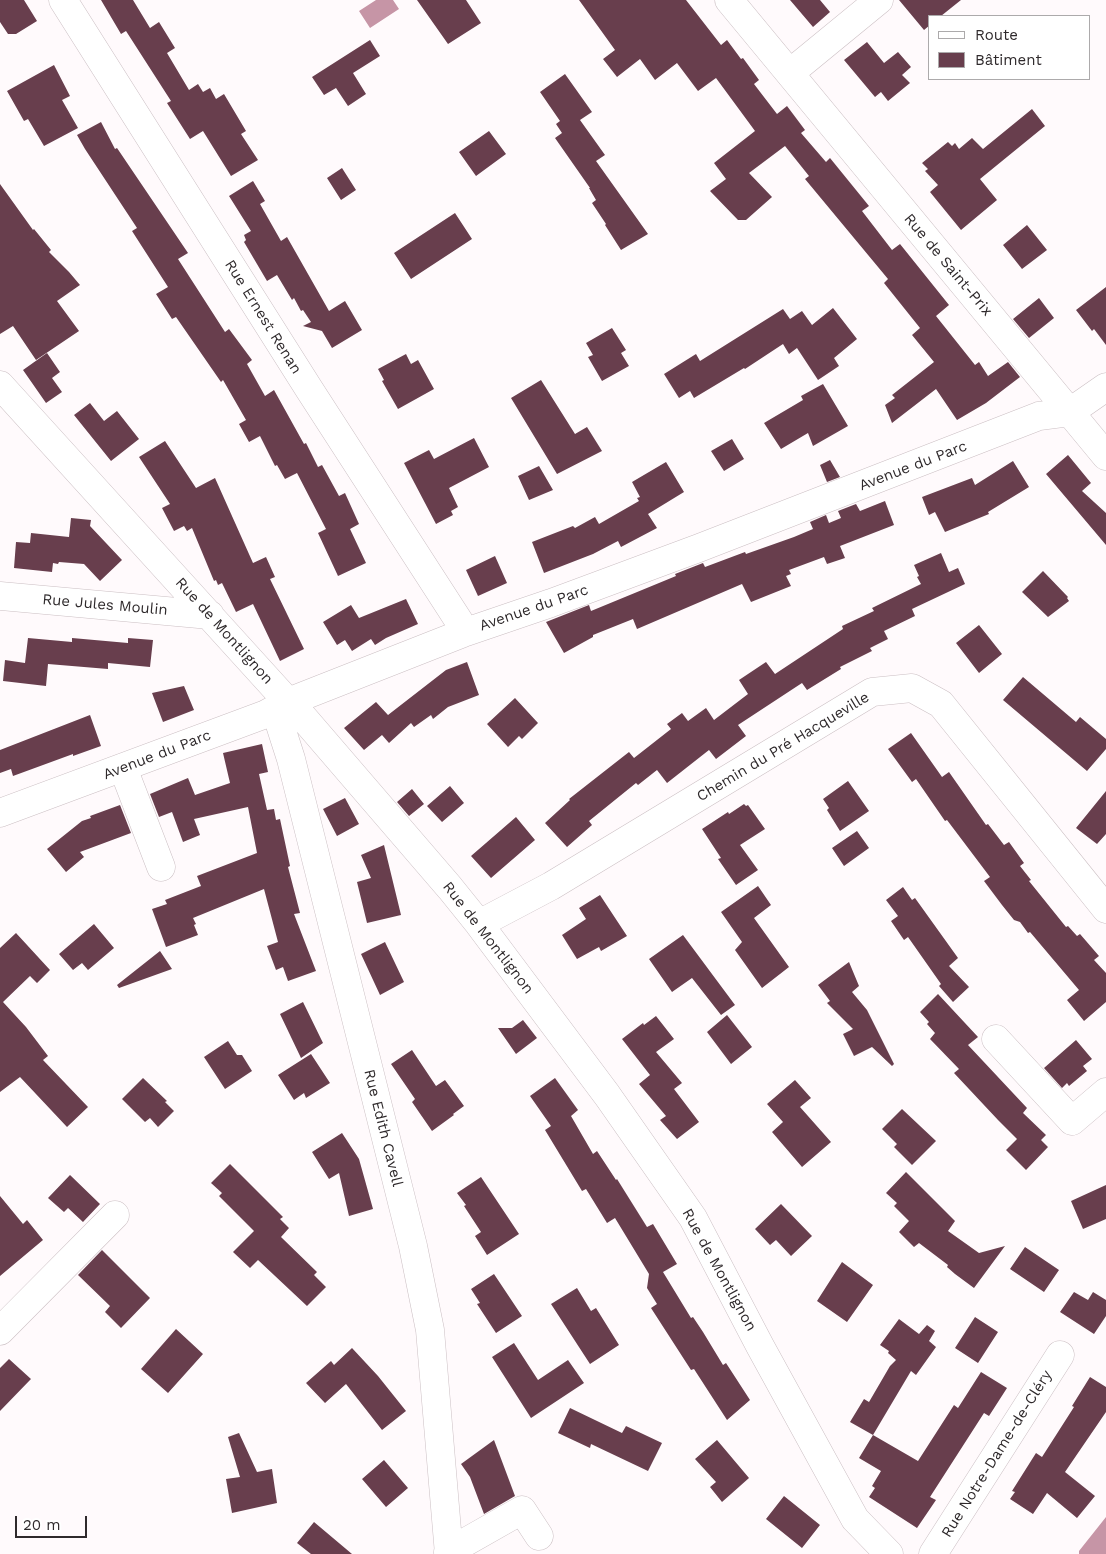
<!DOCTYPE html>
<html>
<head>
<meta charset="utf-8">
<style>
  body { margin:0 }
  #map { position:relative; width:1106px; height:1554px; overflow:hidden; background:#fffafc; font-family:"Work Sans",sans-serif }
  canvas { display:block }
  .legend { position:absolute; left:928px; top:15px; width:162px; height:65px; box-sizing:border-box; background:#fff; border:1px solid #acaaab; margin:0; padding:6px 9px; list-style:none; font-size:15px; color:#2f2a2c }
  .legend li { display:flex; align-items:center; gap:10px; height:25px }
  .legend b { width:25px; border:1px solid #acaaab }
  .scale { position:absolute; left:15px; top:1516px; width:72px; height:22px; box-sizing:border-box; border:2px solid #2f2a2c; border-top:0; padding-left:6px; font-size:15px; line-height:18px; white-space:nowrap; color:#2f2a2c; -webkit-text-stroke:4px #fff; paint-order:stroke }
</style>
</head>
<body>
<div id="map">
<canvas width="1106" height="1554"></canvas>
<ul class="legend">
<li><b style="height:6px;background:#fff"></b>Route</li>
<li><b style="height:14px;background:#683e4d"></b>Bâtiment</li>
</ul>
<div class="scale">20 m</div>
</div>
<script>
const ctx = document.querySelector('canvas').getContext('2d');
ctx.lineJoin = 'round';
function paint(path, color) {
  ctx.fillStyle = color;
  ctx.fill(path, 'evenodd');
}
function poly(rows) {
  const path = new Path2D();
  for (const r of rows) {
    path.moveTo(r[0], r[1]);
    for (let i = 2; i < r.length; i += 2) path.lineTo(r[i], r[i + 1]);
  }
  return path;
}
function strokePath(path, color, width, dash) {
  ctx.strokeStyle = color;
  ctx.lineWidth = width;
  ctx.lineCap = dash ? 'butt' : 'round';
  ctx.setLineDash(dash || []);
  ctx.stroke(path);
}
function label(font, color, halo, rows, align = 'center') {
  ctx.font = font + ' "Work Sans",sans-serif';
  ctx.lineWidth = 5;
  ctx.setLineDash([]);
  ctx.textBaseline = 'middle';
  ctx.strokeStyle = halo;
  ctx.fillStyle = color;
  for (const [text, x, y, turn = 0] of rows) {
    ctx.save();
    ctx.translate(x, y);
    ctx.rotate((+turn || 0) * Math.PI / 180);
    ctx.textAlign = isNaN(turn) ? turn : align;
    if (halo) ctx.strokeText(text, 0, 0);
    ctx.fillText(text, 0, 0);
    ctx.restore();
  }
}
paint(poly([
  [376,0,393,0,399,9,370,28,359,11],
  [1106,1517,1106,1554,1079,1554,1079,1551]
]), '#c695a6');
paint(poly([
  [0,0,24,0,37,21,16,34,8,34,0,22],
  [101,0,133,0,150,28,159,22,175,48,167,53,189,90,198,84,203,92,210,88,216,99,224,94,246,131,241,134,258,160,231,176,203,131,190,139,167,103,171,101,126,31,121,34],
  [417,0,466,0,481,23,448,44],
  [579,0,686,0,721,45,727,40,741,59,743,58,759,80,754,84,777,114,787,106,805,130,801,133,826,162,830,158,869,206,862,211,892,250,900,244,949,305,936,316,975,365,979,362,988,376,1008,362,1020,377,986,403,957,420,936,389,892,423,885,405,895,398,892,395,934,362,912,335,920,328,884,283,888,279,805,179,809,176,785,146,749,173,772,197,746,220,738,220,710,191,726,179,714,163,755,131,716,78,698,91,677,63,655,80,640,59,617,77,603,59,615,50],
  [790,0,820,0,830,12,813,27],
  [899,0,961,0,941,16,930,16,930,25,924,30],
  [370,40,380,56,353,73,366,94,348,106,336,88,324,95,312,77],
  [867,42,884,63,898,52,911,67,902,75,910,83,888,101,881,92,875,97,844,60],
  [54,65,70,96,62,100,78,128,44,146,28,119,24,121,7,91],
  [565,74,592,112,580,120,605,155,596,161,648,234,621,250,605,225,606,224,592,203,596,200,589,188,590,188,555,138,562,133,556,124,560,121,540,92],
  [1032,109,1045,126,980,179,997,200,961,230,930,192,938,185,925,171,928,169,922,163,948,142,952,146,955,143,959,149,972,138,983,149],
  [101,122,115,149,117,148,188,253,178,259,225,332,229,329,252,360,247,364,265,396,274,390,304,444,306,443,318,467,322,465,339,496,345,493,359,524,350,529,366,563,338,576,318,533,326,529,297,473,285,479,277,465,275,466,260,436,249,442,239,424,246,420,223,380,221,382,176,317,172,319,156,294,168,287,132,231,137,228,85,149,77,135],
  [489,131,506,154,476,176,459,152],
  [342,168,356,190,341,200,327,178],
  [253,181,265,201,260,204,281,241,287,237,329,311,345,301,362,330,332,348,322,331,303,326,311,322,303,310,301,311,294,298,292,300,277,275,267,281,244,242,246,240,244,235,251,231,229,196],
  [0,184,33,230,34,229,51,250,49,252,69,272,80,285,57,301,79,331,36,360,13,326,0,334],
  [455,213,472,239,411,279,394,253],
  [1027,225,1047,250,1022,269,1003,245],
  [1106,287,1106,345,1094,329,1092,331,1076,310],
  [1039,298,1054,318,1029,338,1013,319],
  [833,308,857,339,834,358,839,366,818,380,797,348,789,354,783,344,745,369,744,368,694,398,690,391,679,398,664,374,696,354,700,361,783,309,790,319,802,311,812,325],
  [612,328,626,350,621,353,629,366,602,381,588,357,593,355,586,343],
  [47,353,60,372,52,378,62,392,46,403,23,370],
  [406,354,411,364,418,360,434,389,398,409,382,381,384,380,378,369],
  [541,380,575,434,587,427,602,451,557,474,511,398],
  [823,384,848,426,813,446,808,433,781,449,764,423,803,400,801,396],
  [90,403,104,421,117,411,139,439,111,461,74,415],
  [474,438,489,467,449,488,458,507,451,511,453,515,436,524,404,463,429,450,434,459],
  [732,439,744,459,724,471,711,451],
  [165,441,196,488,215,478,253,563,266,557,275,577,270,579,304,649,280,661,253,604,236,612,222,583,218,585,216,580,214,581,192,528,187,531,184,526,174,531,162,508,170,504,139,457],
  [1068,455,1091,483,1082,491,1106,513,1106,545,1046,474],
  [830,460,840,477,827,482,820,465],
  [1013,461,1029,487,988,512,989,514,945,532,935,512,929,515,922,497,972,478,975,485],
  [666,462,684,492,648,514,657,528,621,547,618,541,593,554,544,573,532,542,573,526,575,528,595,517,599,524,639,501,637,498,640,497,632,482],
  [539,466,553,490,529,500,518,476],
  [885,501,894,525,840,546,845,558,827,564,824,557,789,570,791,574,786,576,791,586,751,602,742,584,637,629,633,619,593,635,593,637,564,653,546,622,589,605,591,611,676,576,675,574,703,563,705,567,745,552,746,554,794,537,813,529,810,522,826,515,829,523,841,518,838,511,856,504,860,511],
  [71,518,91,520,90,526,122,560,100,581,84,564,59,562,58,564,53,563,52,572,14,568,16,542,30,543,31,533,69,537],
  [941,553,949,572,958,568,965,584,912,609,915,616,884,631,888,639,870,648,872,651,840,667,841,669,807,690,802,683,738,725,746,736,716,759,709,750,667,783,657,770,638,785,636,783,589,821,592,825,567,847,545,823,570,800,569,799,629,752,634,758,671,729,667,724,682,713,688,721,706,708,714,720,748,694,739,680,766,662,775,674,843,629,842,626,874,611,872,608,921,584,917,577,919,576,914,565],
  [495,556,507,583,478,596,466,570],
  [1043,571,1068,597,1067,598,1069,601,1048,617,1022,592],
  [406,599,418,624,386,638,375,645,371,639,352,651,345,640,337,645,323,622,351,605,359,618],
  [979,625,1002,654,979,673,956,643],
  [28,638,72,642,72,638,128,643,128,638,153,640,150,667,108,663,108,669,48,664,46,686,3,681,5,660,25,663],
  [467,662,479,695,448,707,433,719,431,715,414,727,411,723,389,743,382,735,364,750,344,728,376,702,388,715,446,670],
  [1023,677,1076,722,1080,717,1106,739,1106,749,1087,771,1003,700],
  [184,686,194,710,163,722,152,693],
  [515,698,538,723,522,739,519,736,508,747,487,724],
  [90,715,101,746,73,756,73,754,13,776,11,769,0,773,0,750],
  [911,733,942,777,949,772,986,825,988,824,1004,845,1009,842,1024,863,1020,866,1031,880,1029,881,1066,927,1068,926,1077,936,1080,934,1099,956,1094,960,1106,973,1106,1002,1084,1021,1067,1000,1079,990,1030,932,1028,933,1020,922,1014,920,1002,905,984,881,990,877,947,820,945,821,916,779,912,782,888,749],
  [262,744,268,772,259,774,267,810,274,809,276,820,280,819,290,866,288,867,300,913,294,914,316,971,288,981,283,967,276,970,267,946,278,942,264,889,193,918,196,924,194,925,198,935,166,947,152,909,167,904,165,900,201,886,197,876,257,853,248,807,194,819,200,835,183,842,172,812,159,817,150,794,188,778,195,795,230,783,223,753],
  [848,781,869,811,840,831,827,810,829,808,823,799],
  [450,786,464,803,442,822,427,806],
  [412,789,424,804,409,816,397,802],
  [1106,791,1106,834,1097,844,1076,828],
  [345,798,359,824,337,836,323,809],
  [744,804,746,806,748,805,765,829,740,845,758,870,736,885,718,859,721,858,702,829,728,812,729,814],
  [120,805,131,833,80,852,84,857,66,872,47,849,82,821,91,818,90,816],
  [516,817,535,840,491,878,471,856],
  [857,831,869,848,844,866,832,848],
  [384,845,401,915,367,923,357,882,371,878,361,855],
  [758,886,771,905,754,918,789,967,762,988,735,950,742,942,721,912],
  [903,887,912,900,915,898,958,958,949,966,969,987,953,1002,939,986,941,984,908,937,904,940,891,921,898,916,886,900],
  [600,895,627,936,601,951,599,947,577,959,562,935,586,919,579,908],
  [94,924,114,948,88,970,82,963,73,970,59,954],
  [16,933,50,970,37,983,30,976,3,1002,26,1027,48,1056,43,1060,88,1107,67,1127,20,1077,0,1092,0,948],
  [683,935,735,1005,721,1015,692,978,672,992,649,959],
  [385,942,404,982,380,995,361,954],
  [160,951,172,969,119,988,117,985],
  [849,962,859,986,852,992,867,1010,894,1064,892,1066,872,1047,854,1056,843,1034,853,1029,827,1003,830,1001,818,985],
  [938,994,978,1037,968,1045,1027,1108,1023,1113,1046,1135,1041,1140,1048,1147,1026,1170,1006,1150,1017,1139,998,1120,954,1073,959,1069,930,1039,935,1033,927,1024,929,1022,920,1012],
  [303,1002,323,1043,301,1058,280,1014],
  [727,1015,752,1047,731,1064,707,1032],
  [656,1016,674,1039,656,1052,682,1083,674,1089,699,1122,677,1139,660,1120,666,1116,639,1084,650,1075,622,1039,643,1023,644,1025],
  [523,1020,537,1038,516,1054,498,1028,512,1028],
  [1076,1040,1092,1059,1083,1066,1087,1071,1069,1086,1067,1083,1062,1088,1044,1068],
  [228,1041,237,1055,242,1055,252,1071,225,1089,204,1057],
  [412,1050,436,1086,445,1080,464,1106,453,1114,454,1115,432,1131,412,1102,415,1099,391,1064],
  [311,1054,330,1083,306,1098,304,1093,294,1100,278,1075],
  [143,1078,167,1101,165,1102,174,1111,158,1127,150,1118,145,1122,122,1099],
  [555,1078,578,1110,571,1116,593,1154,597,1151,616,1180,617,1179,647,1227,653,1224,677,1264,663,1272,691,1318,693,1317,703,1332,723,1365,726,1363,750,1400,727,1420,694,1369,691,1370,651,1308,657,1304,647,1288,649,1274,615,1218,607,1223,586,1189,582,1191,545,1130,551,1126,530,1096],
  [795,1080,811,1098,800,1107,831,1142,802,1167,772,1132,783,1122,767,1104],
  [902,1109,936,1141,912,1165,894,1147,897,1144,882,1129],
  [342,1133,359,1159,373,1209,349,1216,339,1173,329,1179,312,1152],
  [230,1164,283,1217,280,1219,289,1228,281,1237,317,1272,314,1275,326,1287,307,1306,258,1260,250,1268,233,1252,254,1231,219,1196,222,1193,211,1183],
  [906,1172,955,1221,948,1231,979,1253,1005,1246,974,1288,955,1274,947,1267,948,1265,919,1243,914,1247,899,1232,909,1221,894,1206,897,1203,886,1193],
  [70,1175,100,1204,83,1222,68,1208,64,1212,48,1198],
  [481,1177,519,1234,487,1255,475,1236,481,1232,464,1206,466,1205,457,1193],
  [1106,1185,1106,1219,1083,1229,1071,1201],
  [0,1196,23,1224,27,1220,43,1240,0,1276],
  [781,1204,812,1236,791,1256,776,1240,770,1245,755,1229],
  [1025,1247,1059,1270,1044,1292,1010,1269],
  [102,1250,150,1298,121,1328,105,1312,110,1306,78,1275],
  [842,1262,873,1285,847,1322,817,1301],
  [494,1274,522,1316,496,1333,477,1304,480,1303,471,1289],
  [577,1288,591,1311,596,1308,619,1345,590,1364,551,1304],
  [1074,1292,1088,1300,1093,1292,1106,1300,1106,1316,1094,1334,1060,1312],
  [975,1317,998,1332,978,1363,955,1348],
  [899,1319,919,1334,927,1325,935,1331,929,1341,936,1347,916,1375,911,1371,873,1435,918,1461,954,1405,958,1408,981,1372,1007,1388,989,1416,984,1413,930,1497,936,1500,917,1528,869,1497,875,1488,872,1486,881,1471,859,1458,873,1435,850,1422,864,1399,869,1402,890,1366,896,1360,888,1353,889,1351,880,1345],
  [176,1329,203,1354,168,1393,141,1369],
  [514,1343,538,1380,568,1360,584,1383,531,1418,492,1357],
  [352,1348,378,1376,406,1411,382,1430,346,1384,325,1403,306,1383,331,1361,334,1365],
  [9,1359,31,1379,0,1411,0,1368],
  [1090,1377,1106,1387,1106,1412,1065,1472,1095,1496,1077,1518,1047,1493,1033,1514,1010,1499,1015,1492,1012,1491,1036,1453,1042,1457,1074,1407,1072,1406],
  [570,1408,622,1433,626,1426,662,1443,648,1471,591,1444,590,1448,558,1433],
  [239,1433,257,1472,272,1469,277,1503,232,1513,226,1479,240,1477,228,1437],
  [494,1440,515,1496,484,1514,470,1477,461,1464],
  [717,1440,749,1478,722,1502,710,1487,716,1482,695,1459],
  [384,1460,408,1488,386,1507,362,1479],
  [784,1496,820,1525,802,1548,766,1519],
  [314,1522,352,1554,311,1554,297,1543]
]), '#683e4d');
const minor = poly([
  [63,0,309,389,466,632],
  [729,0,1106,456],
  [790,73,879,0],
  [0,385,288,702,302,716,450,888,479,924,607,1095,693,1218,760,1346,855,1519,889,1554],
  [0,596,210,615],
  [275,709,291,759,413,1246,430,1330,449,1554],
  [123,768,161,867],
  [0,813,266,714,288,702,466,632,551,603,699,548,1039,416,1070,412,1106,387],
  [479,924,551,886,872,692,912,688,941,704,1106,909],
  [996,1039,1072,1121,1106,1092],
  [0,1331,115,1215],
  [448,1552,522,1510,539,1536],
  [933,1554,1060,1355]
]);
strokePath(minor, '#cbbfc3', 29);
strokePath(minor, '#fff', 28);
label('15px', '#2f2a2c', '#fff', [
  ["Rue de Saint-Prix",948,265,50],
  ["Rue Ernest Renan",263,317,58],
  ["Avenue du Parc",913,466,-21],
  ["Rue Jules Moulin",105,605,5],
  ["Avenue du Parc",534,608,-19],
  ["Rue de Montlignon",224,631,48],
  ["Chemin du Pré Hacqueville",783,747,-31],
  ["Avenue du Parc",157,755,-21],
  ["Rue de Montlignon",488,938,52],
  ["Rue Edith Cavell",383,1128,76],
  ["Rue de Montlignon",719,1270,61],
  ["Rue Notre-Dame-de-Cléry",997,1454,-58]
]);
</script>
</body>
</html>
